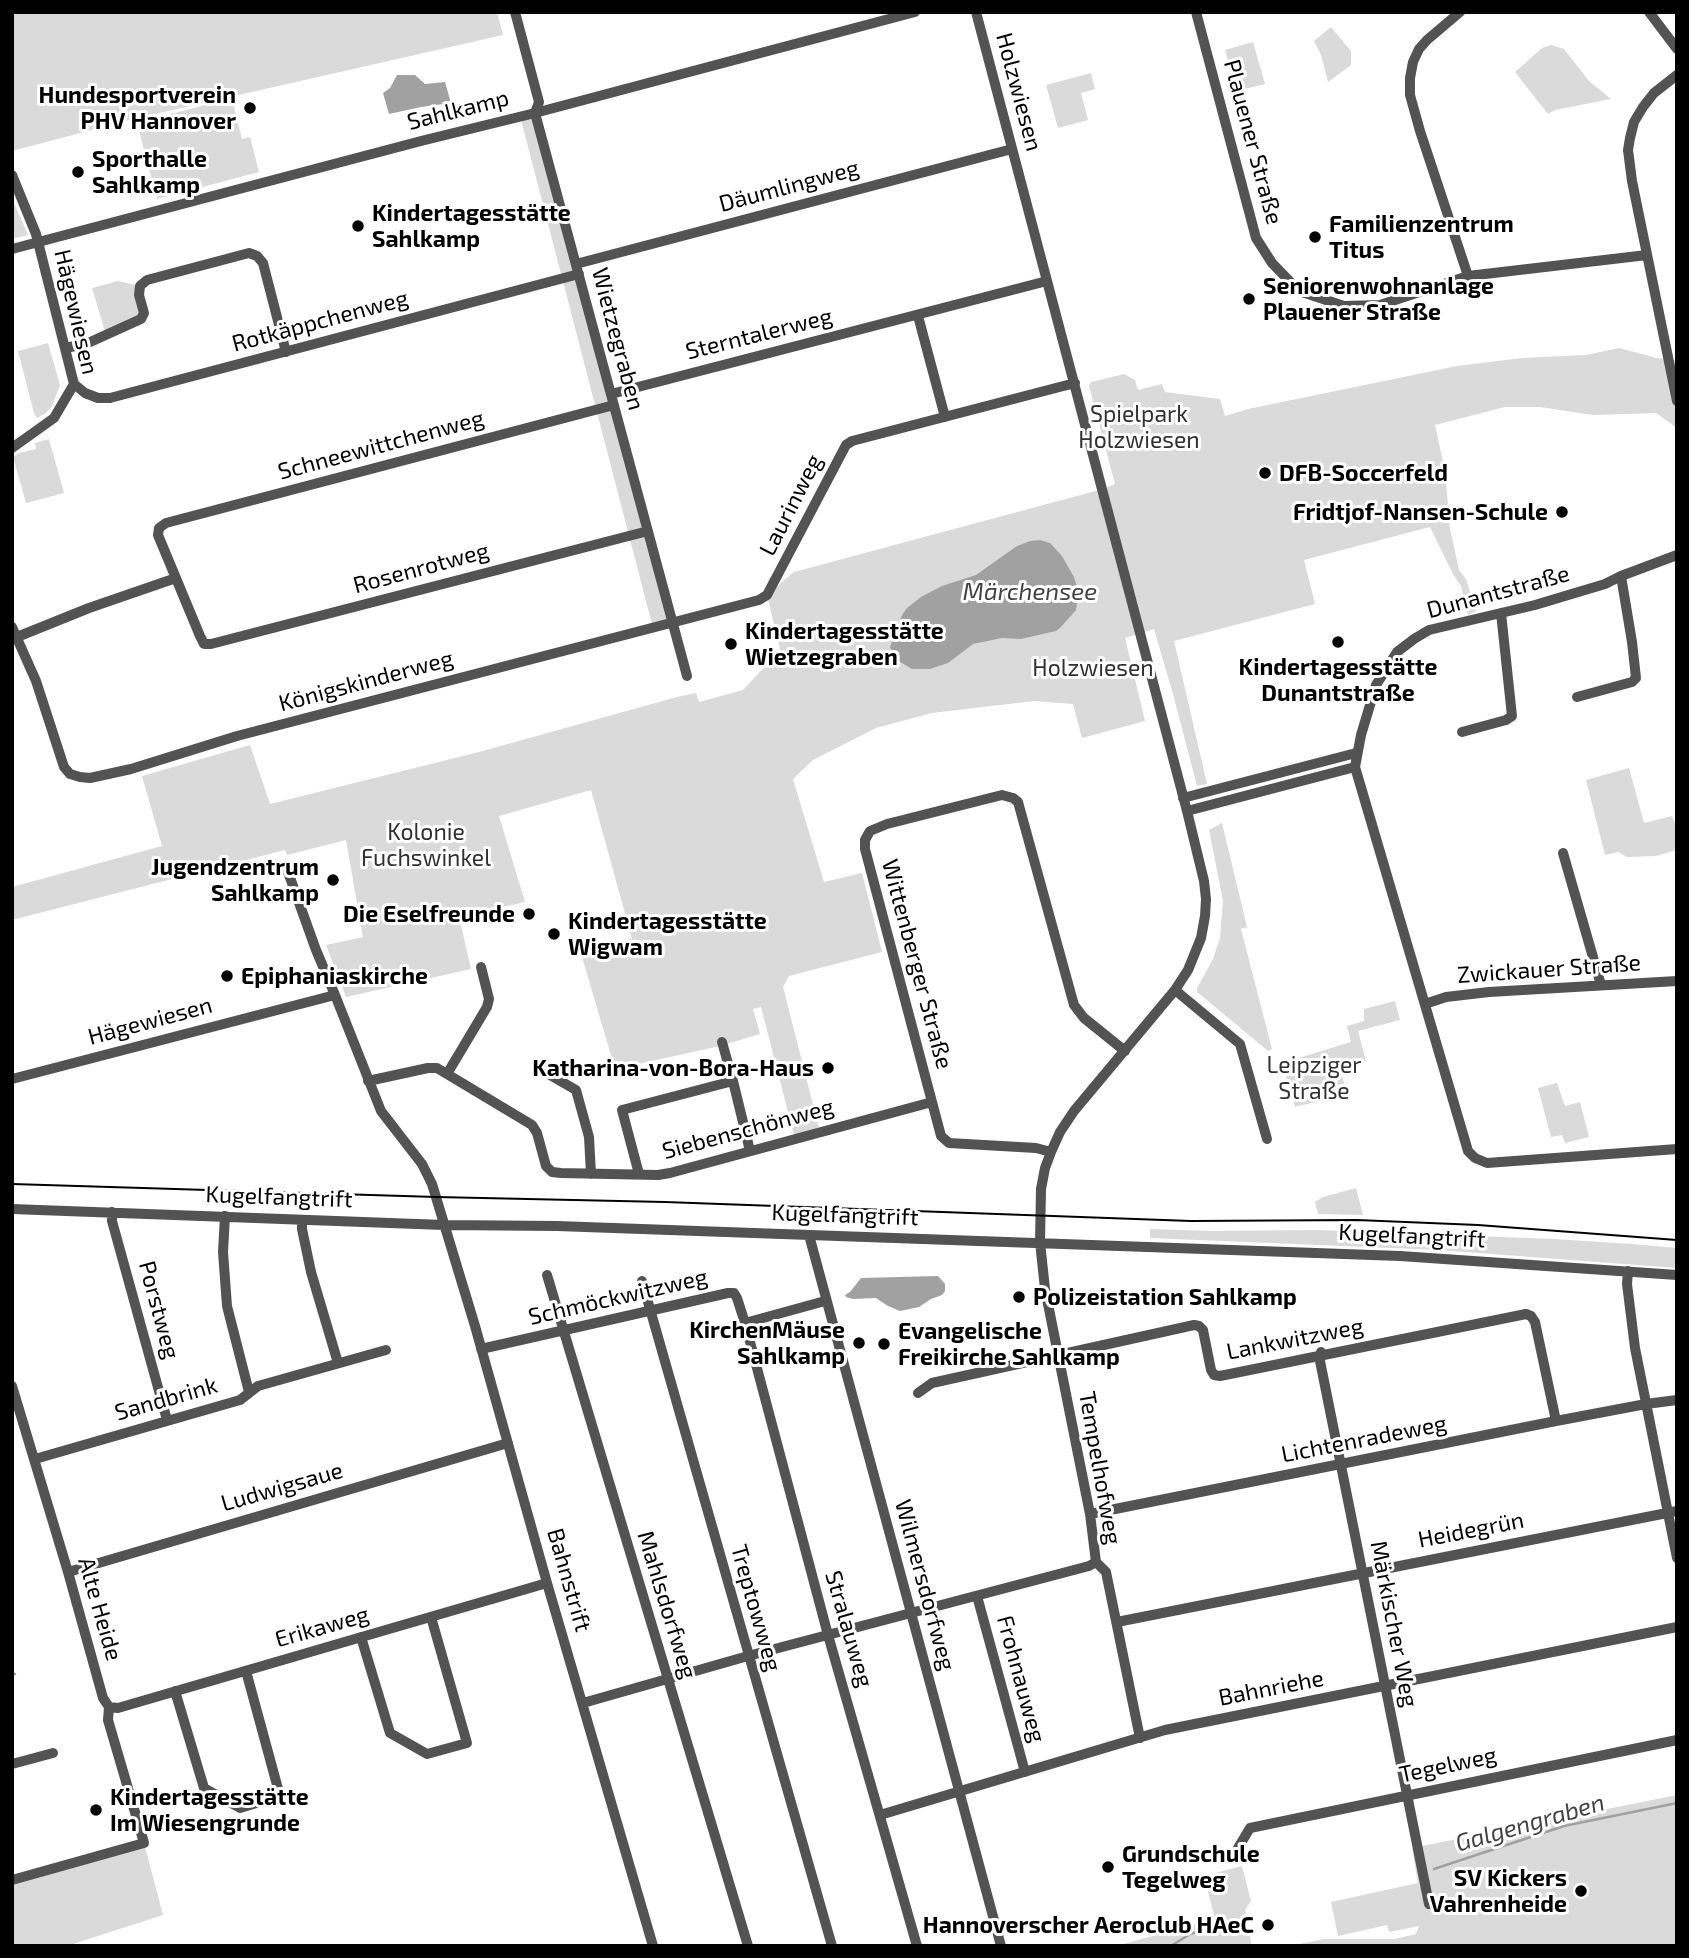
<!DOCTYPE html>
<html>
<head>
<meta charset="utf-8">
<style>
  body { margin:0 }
  #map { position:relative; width:1689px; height:1958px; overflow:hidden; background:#fff; font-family:"Exo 2",sans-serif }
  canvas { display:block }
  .frame { position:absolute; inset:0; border:14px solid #000; pointer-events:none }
</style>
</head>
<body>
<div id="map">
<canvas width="1689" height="1958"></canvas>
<div class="frame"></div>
</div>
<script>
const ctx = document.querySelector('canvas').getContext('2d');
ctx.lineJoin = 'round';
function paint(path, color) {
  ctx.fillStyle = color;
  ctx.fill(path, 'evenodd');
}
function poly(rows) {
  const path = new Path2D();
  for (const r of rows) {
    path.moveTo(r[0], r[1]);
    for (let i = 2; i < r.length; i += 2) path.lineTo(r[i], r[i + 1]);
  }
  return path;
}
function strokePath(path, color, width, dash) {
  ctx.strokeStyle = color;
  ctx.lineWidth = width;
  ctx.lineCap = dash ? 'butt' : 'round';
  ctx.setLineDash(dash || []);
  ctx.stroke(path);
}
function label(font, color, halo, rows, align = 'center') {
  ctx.font = font + ' "Exo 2",sans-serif';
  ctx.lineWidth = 6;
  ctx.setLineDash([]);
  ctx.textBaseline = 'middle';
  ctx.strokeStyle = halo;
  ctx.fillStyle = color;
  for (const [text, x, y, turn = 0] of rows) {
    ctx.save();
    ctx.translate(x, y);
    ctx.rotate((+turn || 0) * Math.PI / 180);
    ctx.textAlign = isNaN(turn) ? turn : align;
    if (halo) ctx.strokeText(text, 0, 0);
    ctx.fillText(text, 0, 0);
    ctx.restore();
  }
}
paint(poly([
  [12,12,497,12,503,35,133,119,12,151],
  [1331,27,1351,51,1351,65,1328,82,1321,55,1314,41],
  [1253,42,1265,84,1236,91,1225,50],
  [1551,45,1564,49,1589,81,1611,99,1555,110,1548,114,1515,72,1542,48],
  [1091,73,1095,89,1081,93,1088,120,1058,128,1046,85],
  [232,98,242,139,250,137,259,172,157,199,137,123],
  [535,113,673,623,653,628,520,116],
  [12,198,28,235,12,239],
  [118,281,140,286,144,313,106,335,92,288],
  [48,343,60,385,52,406,46,413,37,418,34,413,18,351],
  [1619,348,1657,358,1677,360,1677,428,1656,413,1593,415,1540,407,1505,407,1435,425,1445,471,1450,529,1459,570,1466,579,1476,611,1468,615,1461,586,1453,574,1430,527,1304,560,1315,604,1174,641,1207,784,1197,786,1173,694,1154,629,1125,638,1145,721,1082,738,1073,704,1034,701,932,713,876,728,813,760,793,779,824,882,862,873,882,952,789,976,783,987,820,1132,795,1139,761,1007,753,1009,760,1034,720,1046,615,1069,580,950,632,939,591,790,499,816,525,902,459,917,471,969,346,997,326,945,363,937,346,840,287,855,285,850,12,920,12,887,162,846,142,776,250,745,270,804,479,752,677,697,696,693,699,702,743,690,771,660,782,657,767,595,794,572,1103,489,1115,484,1089,386,1091,382,1124,374,1135,380,1138,390,1162,384,1165,392,1220,399,1225,416,1248,409,1457,366,1522,358,1586,355],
  [49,439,64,493,26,503,13,457,19,453,36,449,35,443],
  [1629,768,1644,823,1672,816,1677,827,1677,850,1656,856,1627,857,1618,852,1605,855,1586,780],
  [1222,823,1247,927,1241,929,1272,1049,1268,1051,1197,992,1197,988,1213,959,1220,938,1223,901,1209,830],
  [1395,1001,1400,1020,1358,1031,1366,1061,1340,1068,1347,1094,1295,1107,1282,1063,1351,1042,1347,1026,1364,1021,1364,1009],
  [1557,1083,1565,1106,1580,1102,1589,1137,1565,1143,1562,1135,1551,1137,1538,1088],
  [1356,1188,1363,1215,1318,1214,1315,1202,1323,1197],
  [1150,1229,1212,1231,1318,1230,1554,1239,1632,1244,1677,1248,1677,1268,1439,1250,1150,1238],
  [1677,1795,1677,1946,1289,1946,1324,1939,1395,1939,1416,1934,1419,1926,1389,1932,1387,1925,1338,1936,1331,1902,1418,1883,1412,1848],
  [144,1843,163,1915,67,1946,12,1946,12,1880],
  [1242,1866,1251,1901,1245,1910,1252,1946,1116,1946,1215,1919,1204,1876]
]), '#dadada');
paint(poly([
  [397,75,415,75,425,84,445,82,451,103,421,107,389,114,383,93,390,88],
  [1040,540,1050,543,1062,556,1074,577,1077,587,1078,595,1076,610,1060,628,1056,631,1021,639,1002,638,973,644,948,663,930,669,912,669,895,659,890,647,902,615,907,608,921,597,942,586,976,575,1017,546,1030,541],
  [938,1276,945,1284,945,1291,942,1295,931,1299,919,1307,900,1311,888,1306,876,1298,853,1299,846,1297,845,1295,850,1292,861,1278]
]), '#a1a1a1');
strokePath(poly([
  [12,1674,15,1674],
  [1434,1869,1564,1826,1677,1803],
  [1171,1946,1190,1934,1238,1920]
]), '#a1a1a1', 2.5);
strokePath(poly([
  [515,12,539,102,535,113,687,676],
  [976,12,1187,811,1204,881,1206,899,1205,916,1201,938,1188,970,1175,990,1074,1111,1060,1132,1051,1152,1045,1168,1041,1189,1040,1242,1045,1289,1090,1514,1096,1562,1106,1572,1140,1738],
  [1196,12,1256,238,1272,263,1299,291,1344,306,1380,305,1468,276,1647,255],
  [1460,12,1427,40,1419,49,1413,62,1410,78,1410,95,1420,131,1468,276],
  [1649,12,1677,49],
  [1677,75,1654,93,1643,107,1634,122,1630,138,1628,150,1632,181,1677,401],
  [12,175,36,234,74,384,54,418,12,448],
  [12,249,421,141,535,113,915,12],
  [576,264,1012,149],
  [918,316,945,417],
  [66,348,88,343,141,319,144,313,139,295,140,286,147,280,249,253,257,256,263,263,286,352],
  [74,384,85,393,98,398,110,398,579,274],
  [611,394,1047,281],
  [614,405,166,523,159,528,158,535,200,636,204,644,211,644,648,531],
  [1677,555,1621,576,1605,584,1535,605,1429,630,1414,639,1397,652,1376,685,1361,735,1355,767,1468,1151,1475,1158,1487,1163,1677,1149],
  [12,627,36,681,64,767,70,774,80,777,90,778,131,769,237,736,759,600,767,595,846,445,852,441,1075,383],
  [17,637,89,608,176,578],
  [1577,697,1632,682,1636,678,1632,642,1621,576],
  [1462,732,1506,720,1512,716,1501,613],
  [1183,798,1356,753],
  [1187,811,1355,767],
  [1563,853,1601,985],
  [288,872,316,950,335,995],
  [1175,990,1240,1044,1267,1139],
  [1425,1004,1446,997,1489,992,1677,981],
  [722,1042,733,1081],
  [447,1074,487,1007,489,999,481,967],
  [550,1075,576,1090,589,1137,591,1174],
  [12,1079,335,995,381,1111,422,1164,432,1184,475,1326,547,1583,653,1946],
  [368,1081,428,1068,437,1068,532,1125,537,1133,546,1166,552,1172,561,1173,658,1175,670,1173,932,1102],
  [1051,1152,1036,1148,949,1143,941,1136,865,849,865,840,870,831,887,824,1002,795,1013,798,1018,802,1074,1005,1084,1018,1125,1051],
  [639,1174,622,1110,733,1081,750,1151],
  [12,1209,444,1225,557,1226,1400,1256,1677,1275],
  [112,1212,112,1221,167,1420],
  [225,1216,223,1252,227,1306,249,1392],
  [302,1220,302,1229,311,1272,338,1363],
  [809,1235,1001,1946],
  [1628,1271,1627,1284,1635,1348,1677,1558],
  [547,1275,748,1946],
  [642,1281,832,1946],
  [745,1323,828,1635,917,1946],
  [481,1349,728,1293,734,1293,737,1298,745,1323,825,1301],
  [1321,1352,1320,1361,1429,1904],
  [12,1386,68,1572,103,1698,109,1707,108,1720,144,1843,12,1880],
  [918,1393,932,1383,1194,1325,1199,1326,1203,1330,1211,1370,1214,1375,1220,1376,1526,1314,1531,1316,1535,1322,1556,1421],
  [35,1459,240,1400,258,1386,386,1350],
  [1090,1514,1556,1421,1646,1404,1677,1400],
  [68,1572,508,1443],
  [977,1596,1025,1772],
  [1117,1622,1677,1511],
  [361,1637,390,1733,427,1754,467,1743,431,1617],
  [175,1691,204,1788,240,1808,280,1796,246,1671],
  [583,1703,748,1656,1089,1566,1096,1562],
  [109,1707,118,1708,547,1583],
  [12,1764,53,1753],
  [880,1815,1165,1730,1677,1627],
  [1238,1848,1250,1828,1677,1740]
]), '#535353', 10);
strokePath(poly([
  [12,1184,436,1197,665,1202,1191,1221,1357,1220,1478,1225,1677,1240]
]), '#000', 2);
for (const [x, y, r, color] of [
  [250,108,7,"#000"],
  [78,172,7,"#000"],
  [358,226,7,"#000"],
  [1315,237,7,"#000"],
  [1249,299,7,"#000"],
  [1265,473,7,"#000"],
  [1562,512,7,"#000"],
  [1338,642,7,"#000"],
  [731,644,7,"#000"],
  [333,880,7,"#000"],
  [529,914,7,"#000"],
  [554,934,7,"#000"],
  [227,976,7,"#000"],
  [828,1068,7,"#000"],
  [1019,1297,7,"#000"],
  [859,1343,7,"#000"],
  [884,1344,7,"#000"],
  [96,1810,7,"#000"],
  [1108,1867,7,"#000"],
  [1581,1891,7,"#000"],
  [1268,1925,7,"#000"]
]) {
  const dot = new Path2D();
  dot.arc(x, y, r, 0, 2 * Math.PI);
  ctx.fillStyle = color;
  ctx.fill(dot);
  strokePath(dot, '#fff', 2.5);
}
label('23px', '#000', '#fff', [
  ["Holzwiesen",1019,92,75],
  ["Sahlkamp",458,110,-14],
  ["Plauener Straße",1253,142,75],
  ["Däumlingweg",789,186,-15],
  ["Hägewiesen",76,312,77],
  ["Rotkäppchenweg",320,321,-15],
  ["Sterntalerweg",759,334,-14],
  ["Wietzegraben",618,339,75],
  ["Schneewittchenweg",381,445,-15],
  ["Laurinweg",791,505,-63],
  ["Rosenrotweg",421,568,-15],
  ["Dunantstraße",1498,592,-15],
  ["Königskinderweg",366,681,-15],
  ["Wittenberger Straße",917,964,75],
  ["Zwickauer Straße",1549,969,-4],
  ["Hägewiesen",150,1021,-15],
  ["Siebenschönweg",748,1129,-15],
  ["Kugelfangtrift",279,1197,2],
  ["Kugelfangtrift",845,1215,2],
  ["Kugelfangtrift",1412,1236,3],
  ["Schmöckwitzweg",618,1297,-13],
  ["Porstweg",159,1310,75],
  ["Lankwitzweg",1295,1339,-11],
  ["Sandbrink",166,1399,-16],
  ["Lichtenradeweg",1364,1439,-11],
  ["Tempelhofweg",1100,1468,80],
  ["Ludwigsaue",282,1487,-16],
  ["Heidegrün",1471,1530,-11],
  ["Bahnstrift",569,1580,74],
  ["Wilmersdorfweg",925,1585,75],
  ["Mahlsdorfweg",667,1605,73],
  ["Treptowweg",756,1608,74],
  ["Alte Heide",100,1609,74],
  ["Märkischer Weg",1394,1624,79],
  ["Erikaweg",322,1627,-16],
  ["Stralauweg",849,1629,74],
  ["Frohnauweg",1021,1679,75],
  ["Bahnriehe",1271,1688,-11],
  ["Tegelweg",1448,1765,-12]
]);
label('bold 23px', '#000', '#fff', [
  ["Hundesportverein",236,95,"right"],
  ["PHV Hannover",236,121,"right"],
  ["Sporthalle",92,159],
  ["Sahlkamp",92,185],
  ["Kindertagesstätte",372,213],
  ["Sahlkamp",372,239],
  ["Familienzentrum",1329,224],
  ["Titus",1329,250],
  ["Seniorenwohnanlage",1263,286],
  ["Plauener Straße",1263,312],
  ["DFB-Soccerfeld",1279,473],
  ["Fridtjof-Nansen-Schule",1548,512,"right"],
  ["Kindertagesstätte",745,631],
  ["Wietzegraben",745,657],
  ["Kindertagesstätte",1338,667,"center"],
  ["Dunantstraße",1338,693,"center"],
  ["Jugendzentrum",319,867,"right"],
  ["Sahlkamp",319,893,"right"],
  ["Die Eselfreunde",515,914,"right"],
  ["Kindertagesstätte",568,921],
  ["Wigwam",568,947],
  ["Epiphaniaskirche",241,976],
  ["Katharina-von-Bora-Haus",814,1068,"right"],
  ["Polizeistation Sahlkamp",1033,1297],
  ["KirchenMäuse",845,1330,"right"],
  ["Sahlkamp",845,1356,"right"],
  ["Evangelische",898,1331],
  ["Freikirche Sahlkamp",898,1357],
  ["Kindertagesstätte",110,1797],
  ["Im Wiesengrunde",110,1823],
  ["Grundschule",1122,1854],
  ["Tegelweg",1122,1880],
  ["SV Kickers",1567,1878,"right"],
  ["Vahrenheide",1567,1904,"right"],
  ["Hannoverscher Aeroclub HAeC",1254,1925,"right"]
], 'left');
label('23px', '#313131', '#fff', [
  ["Spielpark",1139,414],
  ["Holzwiesen",1139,440],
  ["Holzwiesen",1093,668],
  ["Kolonie",426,832],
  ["Fuchswinkel",426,858],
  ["Leipziger",1314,1065],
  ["Straße",1314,1091]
]);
label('italic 24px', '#424242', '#fff', [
  ["Märchensee",1030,592],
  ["Galgengraben",1530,1823,-16]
]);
</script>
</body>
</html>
